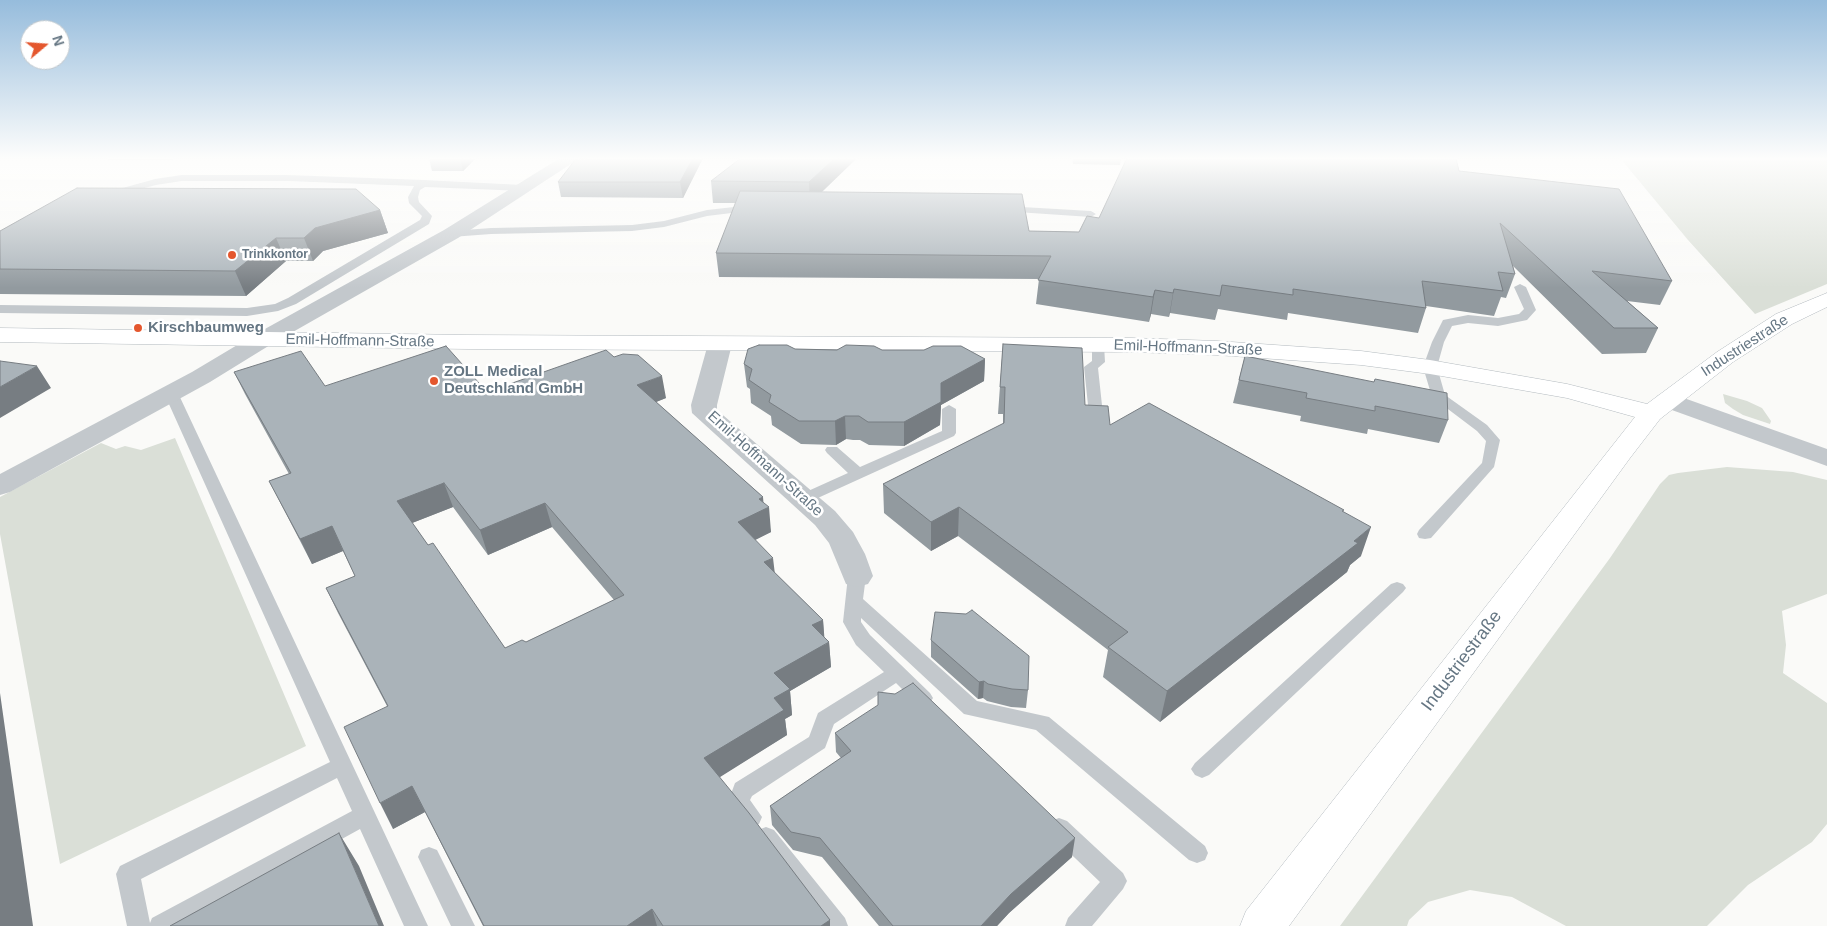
<!DOCTYPE html>
<html>
<head>
<meta charset="utf-8">
<style>
  body { margin:0 }
  #map { position:relative; width:1827px; height:926px; overflow:hidden; background:#fafaf8; font-family:Arial,sans-serif }
  canvas { display:block }
  .north { position:absolute; left:20px; top:20px; width:50px; height:50px; box-sizing:border-box; background:#fff; border:1px solid #c1c8cd; border-radius:50%; rotate:72deg; font-size:14px; font-weight:700; line-height:20px; text-align:center; color:#657683 }
  .north::after { content:''; display:block; margin:auto; width:18px; height:22px; background:#e4572e; clip-path:polygon(50% 0,100% 100%,50% 72%,0 100%) }
</style>
</head>
<body>
<div id="map">
<canvas width="1827" height="926"></canvas>
<div class="north">N</div>
</div>
<script>
const ctx = document.querySelector('canvas').getContext('2d');
ctx.lineJoin = 'round';
function paint(path, color) {
  ctx.fillStyle = color;
  ctx.fill(path, 'evenodd');
}
function poly(rows) {
  const path = new Path2D();
  for (const r of rows) {
    path.moveTo(r[0], r[1]);
    for (let i = 2; i < r.length; i += 2) path.lineTo(r[i], r[i + 1]);
  }
  return path;
}
function strokePath(path, color, width, dash) {
  ctx.strokeStyle = color;
  ctx.lineWidth = width;
  ctx.lineCap = dash ? 'butt' : 'round';
  ctx.setLineDash(dash || []);
  ctx.stroke(path);
}
function label(font, color, halo, rows, align = 'center') {
  ctx.font = font + ' Arial,sans-serif';
  ctx.lineWidth = 5;
  ctx.setLineDash([]);
  ctx.textBaseline = 'middle';
  ctx.strokeStyle = halo;
  ctx.fillStyle = color;
  for (const [text, x, y, turn = 0] of rows) {
    ctx.save();
    ctx.translate(x, y);
    ctx.rotate((+turn || 0) * Math.PI / 180);
    ctx.textAlign = isNaN(turn) ? turn : align;
    if (halo) ctx.strokeText(text, 0, 0);
    ctx.fillText(text, 0, 0);
    ctx.restore();
  }
}
paint(poly([
  [1620,158,1827,158,1827,284,1755,314,1688,240],
  [1723,394,1747,401,1762,408,1771,421,1770,424,1743,415,1733,409,1725,403],
  [175,438,306,746,60,864,0,534,0,497,101,443,116,449,125,446,141,450],
  [1727,467,1793,472,1827,480,1827,594,1782,611,1786,645,1783,673,1827,703,1827,824,1812,842,1748,885,1707,926,1566,926,1512,897,1470,890,1428,902,1409,920,1407,926,1340,926,1610,558,1660,484,1669,475,1678,473]
]), '#dadfd7');
const secondary = poly([
  [1827,293,1827,307,1792,324,1733,362,1660,419,1630,458,1289,926,1240,926,1246,911,1635,417,1567,398,1430,374,1361,365,1217,355,1132,352,468,349,0,342,0,328,468,335,1132,338,1217,341,1361,351,1430,360,1567,384,1647,404,1717,352,1776,314,1827,293]
]);
strokePath(secondary, '#b3babf', 1);
paint(poly([
  [182,175,287,175,424,180,524,185,529,188,524,191,425,187,420,190,418,197,419,202,432,216,429,224,296,304,278,311,247,316,0,313,0,305,247,308,275,304,288,298,420,220,422,216,409,203,408,197,414,186,287,181,182,181,156,185,111,197,106,194,108,192,155,179,182,175],
  [752,205,756,206,756,210,707,216,664,227,632,231,491,234,451,237,446,234,451,231,491,228,632,225,664,221,707,210,752,205],
  [1005,206,1091,211,1096,214,1091,217,1001,211,1001,207,1005,206],
  [1520,284,1526,287,1536,310,1527,320,1498,326,1468,323,1452,326,1444,342,1437,367,1445,395,1487,425,1500,440,1494,467,1431,538,1425,539,1419,538,1417,534,1419,530,1482,463,1486,441,1477,431,1432,397,1423,367,1432,342,1443,320,1468,315,1498,318,1519,314,1524,309,1514,287,1520,284],
  [1098,341,1104,345,1105,362,1098,368,1104,424,1102,427,1097,428,1092,427,1090,424,1084,367,1092,361,1092,345,1098,341],
  [171,389,178,393,428,926,404,926,360,829,184,926,127,926,116,874,120,866,330,762,164,393,171,389],
  [337,778,352,811,152,918,150,923,141,879,337,778],
  [949,405,956,409,956,433,954,436,809,502,803,504,797,502,795,499,797,496,848,473,827,453,825,450,827,447,837,447,860,467,942,431,942,409,949,405],
  [857,570,863,572,866,576,863,599,977,701,1049,717,1205,846,1208,853,1205,860,1197,863,1189,860,1036,730,964,714,861,618,861,622,870,635,930,693,933,698,930,703,923,706,916,703,896,683,834,724,825,748,752,796,750,800,762,817,759,824,751,827,743,824,728,802,735,783,809,737,818,713,884,672,856,645,843,622,848,576,851,572,857,570],
  [1397,582,1403,584,1406,588,1403,592,1209,775,1202,778,1195,775,1191,769,1195,763,1391,584,1397,582],
  [1059,818,1067,821,1123,873,1127,881,1123,889,1092,926,1065,926,1068,918,1100,882,1051,835,1048,828,1051,821,1059,818],
  [766,827,774,830,845,918,848,926,821,926,758,844,755,837,758,830,766,827],
  [429,847,437,850,475,926,451,926,418,857,421,850,429,847]
]), '#c3c8cc');
paint(poly([
  [560,158,580,158,458,238,270,345,210,382,10,492,0,495,0,474,192,372,254,335,444,230,560,158],
  [720,337,728,339,732,344,717,405,717,410,835,511,853,532,865,554,873,576,868,584,857,587,846,584,829,543,815,525,692,413,691,405,708,344,712,339,720,337],
  [1667,392,1827,449,1827,466,1658,405,1654,400,1658,395,1667,392]
]), '#c3c8cc');
paint(secondary, '#fff');
paint(poly([
  [108,158,176,158,173,160,108,160],
  [429,158,476,158,463,171,432,171],
  [703,158,683,198,561,197,558,182],
  [857,158,822,192,1029,231,1079,232,1099,218,1459,171,1672,281,1660,305,1627,301,1658,328,1646,353,1602,354,1513,266,1515,274,1506,298,1501,297,1494,316,1426,306,1426,308,1418,333,1288,313,1287,320,1218,309,1215,320,1170,313,1169,317,1151,314,1149,322,1036,304,1039,279,719,277,716,253,736,203,713,203,711,181],
  [1072,158,1121,158,1120,165,1073,164],
  [380,210,388,233,323,251,313,261,286,261,246,296,0,294,0,231],
  [1003,344,1085,405,1110,425,1344,512,1361,556,1350,565,1347,572,1160,722,1103,677,1108,650,958,536,931,551,884,513,883,484,1003,424,1003,414,998,414],
  [795,349,882,350,985,359,984,381,941,405,940,425,904,446,869,445,860,440,853,440,846,439,836,445,801,444,772,425,771,416,751,403,750,389,747,387,744,364],
  [1245,356,1448,420,1439,443,1368,429,1367,434,1300,421,1301,416,1233,403],
  [614,357,666,398,656,402,763,497,763,502,771,532,755,540,775,573,823,620,824,637,829,642,831,667,790,691,792,715,785,719,787,735,719,777,830,920,830,926,483,926,425,812,393,829,387,706,338,613,326,588,355,576,343,551,312,564,269,481,289,474,245,394,234,372,325,386,487,392],
  [453,507,488,555,552,527,614,600,526,642,505,648,428,545,412,523],
  [931,640,1028,690,1026,708,1011,707,987,701,983,698,978,699,931,657],
  [835,733,1072,857,1009,913,997,926,879,926,822,857,793,850,772,825,770,806,841,758,836,752]
]), '#929a9f');
paint(poly([
  [460,158,476,158,463,171],
  [693,158,703,158,683,198,680,182],
  [835,158,857,158,810,203,809,182],
  [380,210,388,233,323,251,313,261,304,238,315,228],
  [276,238,286,261,246,296,235,271],
  [1174,289,1170,313,1169,317,1173,293],
  [1155,290,1151,314,1149,322,1153,297],
  [985,359,984,381,941,405,940,425,904,446,904,422,941,383],
  [37,366,51,388,0,418,0,387],
  [662,376,666,398,641,408,637,385],
  [845,416,846,439,836,445,835,421],
  [444,483,453,507,407,525,397,501],
  [763,497,764,509,769,507,771,532,741,547,738,522,759,499],
  [545,503,552,527,488,555,480,530],
  [959,507,958,536,931,551,931,522],
  [332,526,343,551,312,564,300,539],
  [1371,527,1361,556,1350,565,1347,572,1160,722,1167,691],
  [773,558,776,583,764,562],
  [823,620,825,645,829,642,831,667,790,691,792,715,785,719,787,735,709,784,704,758,774,698,774,673,812,625],
  [984,681,983,698,978,699,979,682],
  [0,693,33,926,0,926],
  [412,786,425,812,393,829,380,803],
  [339,833,359,866,384,926,379,926],
  [1075,838,1072,857,1009,913,997,926,981,926,1011,894],
  [652,909,657,926,627,926],
  [830,920,830,926,821,926]
]), '#777d82');
const building = poly([
  [590,158,693,158,680,182,558,182,575,160,587,160,590,158],
  [741,158,835,158,809,182,711,181,741,158],
  [1127,158,1456,158,1459,171,1619,189,1672,281,1592,271,1658,328,1614,328,1500,223,1515,274,1498,272,1503,291,1422,281,1426,308,1293,289,1293,295,1222,285,1220,296,1174,289,1173,293,1155,290,1153,297,1038,280,1051,256,716,253,740,191,1022,194,1029,231,1079,232,1087,216,1099,218,1127,158],
  [77,188,356,189,380,210,315,228,304,238,276,238,235,271,0,269,0,231,77,188],
  [1003,344,1082,348,1085,405,1108,406,1110,425,1149,403,1344,510,1342,511,1371,527,1354,541,1358,543,1167,691,1108,647,1128,632,959,507,931,522,883,484,1004,423,1005,387,1000,387,1003,344],
  [759,345,787,345,795,349,837,350,846,345,874,346,882,350,924,350,933,346,961,346,985,359,941,383,941,402,904,422,868,422,859,416,845,416,835,421,799,421,769,402,771,395,749,380,752,369,744,364,748,349,759,345],
  [446,346,487,392,606,350,614,357,623,354,638,355,662,376,637,385,763,497,759,499,769,507,738,522,773,558,764,562,823,620,812,625,829,642,774,673,790,689,774,698,784,710,704,758,749,813,830,920,821,926,663,926,652,909,627,926,484,926,412,786,380,803,344,727,388,706,326,588,355,576,332,526,300,539,269,481,291,473,234,372,301,351,325,386,446,346],
  [444,483,480,530,545,503,624,595,526,642,522,640,505,648,433,543,428,545,397,501,444,483],
  [1245,356,1374,382,1375,379,1447,393,1448,420,1375,406,1375,411,1306,398,1307,393,1239,380,1245,356],
  [0,361,37,366,0,387,0,361],
  [972,610,1029,656,1028,690,1012,689,988,684,984,681,979,682,931,640,935,612,966,614,972,610],
  [913,683,1075,838,1011,894,981,926,893,926,820,838,791,832,770,806,851,751,835,733,878,705,878,692,895,694,913,683],
  [339,833,379,926,170,926,339,833]
]);
paint(building, '#aab3b9');
strokePath(building, '#777d82', 1);
const sky = ctx.createLinearGradient(0, 0, 0, 288);
sky.addColorStop(0, '#96bcdc');
sky.addColorStop(0.55, '#fdfdfc');
sky.addColorStop(1, '#fdfdfc00');
ctx.fillStyle = sky;
ctx.fillRect(0, 0, 1827, 288);
for (const [x, y, r, color] of [
  [232,255,5,"#e4572e"],
  [138,328,5,"#e4572e"],
  [434,381,5,"#e4572e"]
]) {
  const dot = new Path2D();
  dot.arc(x, y, r, 0, 2 * Math.PI);
  ctx.fillStyle = color;
  ctx.fill(dot);
  strokePath(dot, '#fff', 2);
}
label('bold 12px', '#657683', '#fff', [
  ["Trinkkontor",242,255]
], 'left');
label('bold 15px', '#657683', '#fff', [
  ["Kirschbaumweg",148,328],
  ["ZOLL Medical",444,372],
  ["Deutschland GmbH",444,389]
], 'left');
label('15px', '#657683', '#fff', [
  ["Emil-Hoffmann-Straße",360,341,1],
  ["Industriestraße",1745,346,-33],
  ["Emil-Hoffmann-Straße",1188,348,2],
  ["Emil-Hoffmann-Straße",765,464,42]
]);
label('18px', '#657683', '#fff', [
  ["Industriestraße",1462,661,-53]
]);
</script>
</body>
</html>
